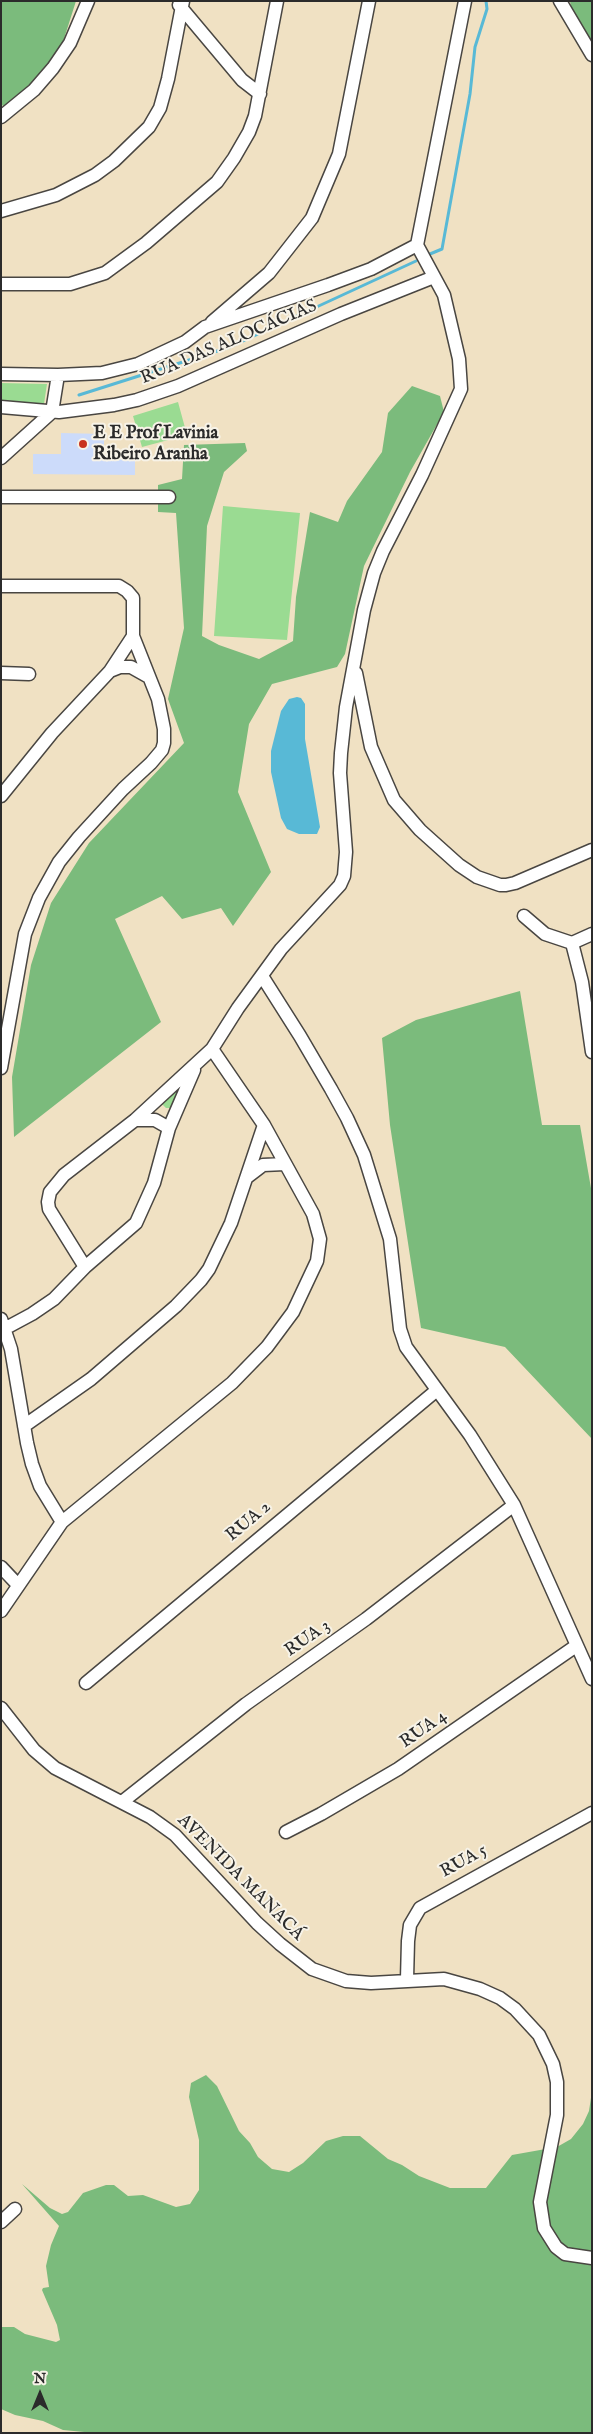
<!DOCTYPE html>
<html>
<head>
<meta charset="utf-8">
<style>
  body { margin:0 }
  #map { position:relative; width:593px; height:2434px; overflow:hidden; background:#f0e1c3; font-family:"IM FELL English",serif }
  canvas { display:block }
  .frame { position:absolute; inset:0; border:2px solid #2b2b2b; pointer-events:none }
  .north { position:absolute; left:15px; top:2369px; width:50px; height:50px; -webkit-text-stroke:4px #f7f3e8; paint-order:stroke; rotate:0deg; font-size:14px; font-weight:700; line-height:20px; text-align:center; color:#2b2b2b }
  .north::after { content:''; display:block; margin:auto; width:18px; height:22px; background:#2b2b2b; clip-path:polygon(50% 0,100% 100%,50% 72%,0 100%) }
</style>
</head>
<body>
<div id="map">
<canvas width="593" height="2434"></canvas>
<div class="frame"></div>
<div class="north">N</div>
</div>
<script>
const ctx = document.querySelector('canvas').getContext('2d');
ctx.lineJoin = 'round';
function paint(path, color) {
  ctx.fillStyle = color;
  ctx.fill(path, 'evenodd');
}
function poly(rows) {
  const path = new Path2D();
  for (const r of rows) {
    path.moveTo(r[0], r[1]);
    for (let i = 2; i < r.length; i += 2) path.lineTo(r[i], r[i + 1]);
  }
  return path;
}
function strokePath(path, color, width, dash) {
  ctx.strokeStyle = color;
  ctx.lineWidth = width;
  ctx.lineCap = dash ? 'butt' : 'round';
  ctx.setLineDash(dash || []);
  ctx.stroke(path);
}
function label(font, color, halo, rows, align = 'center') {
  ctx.font = font + ' "IM FELL English",serif';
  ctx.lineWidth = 4;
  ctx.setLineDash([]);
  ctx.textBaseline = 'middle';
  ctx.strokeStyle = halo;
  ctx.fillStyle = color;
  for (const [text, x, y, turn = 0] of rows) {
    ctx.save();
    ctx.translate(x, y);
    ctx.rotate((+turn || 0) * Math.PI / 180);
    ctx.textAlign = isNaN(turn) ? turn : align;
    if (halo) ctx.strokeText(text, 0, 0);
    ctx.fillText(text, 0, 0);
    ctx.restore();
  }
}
paint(poly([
  [61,433,104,434,104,455,135,458,135,475,33,474,33,454,61,454]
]), '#ccdbfa');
paint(poly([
  [1,383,47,384,44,404,1,401],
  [178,402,187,435,142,447,133,416],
  [223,506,300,513,287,640,214,636],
  [176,1079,181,1089,172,1108,166,1108,159,1101]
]), '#9adb92');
paint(poly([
  [1,1,76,1,56,64,12,109,1,105],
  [570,1,592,1,592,54,574,23],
  [412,386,440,396,444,412,410,472,364,566,345,654,337,667,272,684,249,724,238,792,271,872,233,926,221,908,182,919,162,896,115,919,161,1022,14,1137,12,1077,31,965,51,903,89,843,184,743,168,699,184,628,176,513,158,512,158,485,182,479,184,445,245,443,247,451,224,472,207,526,202,636,219,645,259,659,293,641,296,597,310,512,338,522,347,501,382,452,388,413],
  [520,991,542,1125,580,1125,592,1194,592,1439,505,1347,421,1328,390,1125,382,1038,416,1020],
  [206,2075,217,2086,239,2131,250,2143,258,2157,272,2169,289,2172,303,2163,326,2141,343,2136,360,2136,388,2159,402,2165,419,2176,450,2188,486,2188,512,2155,557,2147,571,2139,583,2124,589,2111,592,2091,592,2433,95,2433,63,2430,43,2421,15,2415,1,2409,1,2327,14,2327,25,2334,56,2342,60,2340,57,2325,42,2290,43,2288,49,2287,46,2266,51,2245,59,2226,22,2184,50,2208,62,2214,68,2212,83,2193,106,2185,114,2185,128,2196,143,2195,176,2207,190,2204,199,2190,199,2140,189,2097,191,2083]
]), '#7bbb7c');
paint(poly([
  [297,697,301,698,305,704,305,739,320,827,317,834,299,834,287,829,281,818,271,772,271,751,281,711,289,699]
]), '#58b9d6');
strokePath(poly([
  [430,254,442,249,470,94,475,47,487,9,486,1],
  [79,395,230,347,416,261]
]), '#58b9d6', 3);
const minor = poly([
  [560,1,592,55],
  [179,5,242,80,260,94],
  [1,117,34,90,53,68,70,43,88,1],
  [1,211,56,195,95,175,114,161,149,127,160,108,168,79,183,1],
  [1,284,70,284,105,273,146,243,217,182,234,158,249,132,255,116,277,1],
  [212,322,269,273,312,218,339,154,369,1],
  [1,374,58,375,102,373,138,364,185,342,205,327,328,285,371,269,417,245,465,1],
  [1,407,59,412,114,405,137,400,178,386,341,314,434,277],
  [1,458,52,412,58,375],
  [1,497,169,497],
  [1,586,119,586,127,591,133,598,133,636,110,671,52,733,1,796],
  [110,671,120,667,131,667,147,676],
  [1,673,29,674],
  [356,673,371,747,394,800,420,830,459,865,477,877,500,885,506,885,515,883,592,850],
  [524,916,545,934,572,943,592,934],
  [572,943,582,982,592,1052],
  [262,976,300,1036,331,1089,347,1118,364,1155,390,1239,400,1329,406,1347,470,1435,514,1505,592,1679],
  [1,1068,25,934,39,898,59,862,79,837,123,789,151,763,162,750,164,743,164,729,158,699,133,636],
  [135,1120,155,1120,169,1128],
  [246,1178,263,1165,285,1164],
  [85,1267,49,1209,48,1202,50,1192,64,1175,135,1120,212,1049,238,1008,281,949,340,885,344,876,346,852,340,773,341,753,346,707,364,610,374,573,383,551,422,475,461,389,459,359,444,295,417,245],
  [1,1319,11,1349,27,1443,32,1464,40,1486,62,1522],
  [6,1328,32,1314,54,1299,85,1267,136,1223,154,1183,169,1128,194,1070],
  [24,1426,91,1379,176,1306,201,1280,209,1269,231,1223,264,1125],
  [1,1567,18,1585],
  [1,1611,62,1522,232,1383,267,1347,293,1312,317,1261,320,1239,313,1214,264,1125,212,1049],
  [86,1683,437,1390],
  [1,1708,34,1750,55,1768,150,1817,175,1835,257,1923,280,1944,312,1969,346,1981,371,1983,444,1979,480,1989,500,1998,515,2009,539,2035,553,2064,557,2082,557,2115,540,2202,544,2228,556,2247,565,2254,592,2258],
  [122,1802,246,1704,366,1619,514,1505],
  [286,1832,321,1814,398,1769,576,1646],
  [407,1979,408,1941,410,1925,420,1908,592,1813],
  [1,2222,15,2209]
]);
strokePath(minor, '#494642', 15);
strokePath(minor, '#fff', 12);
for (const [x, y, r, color] of [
  [83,444,5,"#c8321e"]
]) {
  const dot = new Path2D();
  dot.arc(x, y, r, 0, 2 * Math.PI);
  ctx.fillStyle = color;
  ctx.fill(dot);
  strokePath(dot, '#f7f3e8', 2);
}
label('18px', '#2b2b2b', '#f7f3e8', [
  ["RUA DAS ALOCÁCIAS",229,343,-23],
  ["RUA 2",249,1522,-40],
  ["RUA 3",308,1639,-35],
  ["RUA 4",424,1730,-35],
  ["RUA 5",464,1862,-29],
  ["AVENIDA MANACÁ",240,1878,45]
]);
label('bold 18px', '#2b2b2b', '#f7f3e8', [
  ["E E Prof Lavinia",93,434],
  ["Ribeiro Aranha",93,455]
], 'left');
</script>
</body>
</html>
